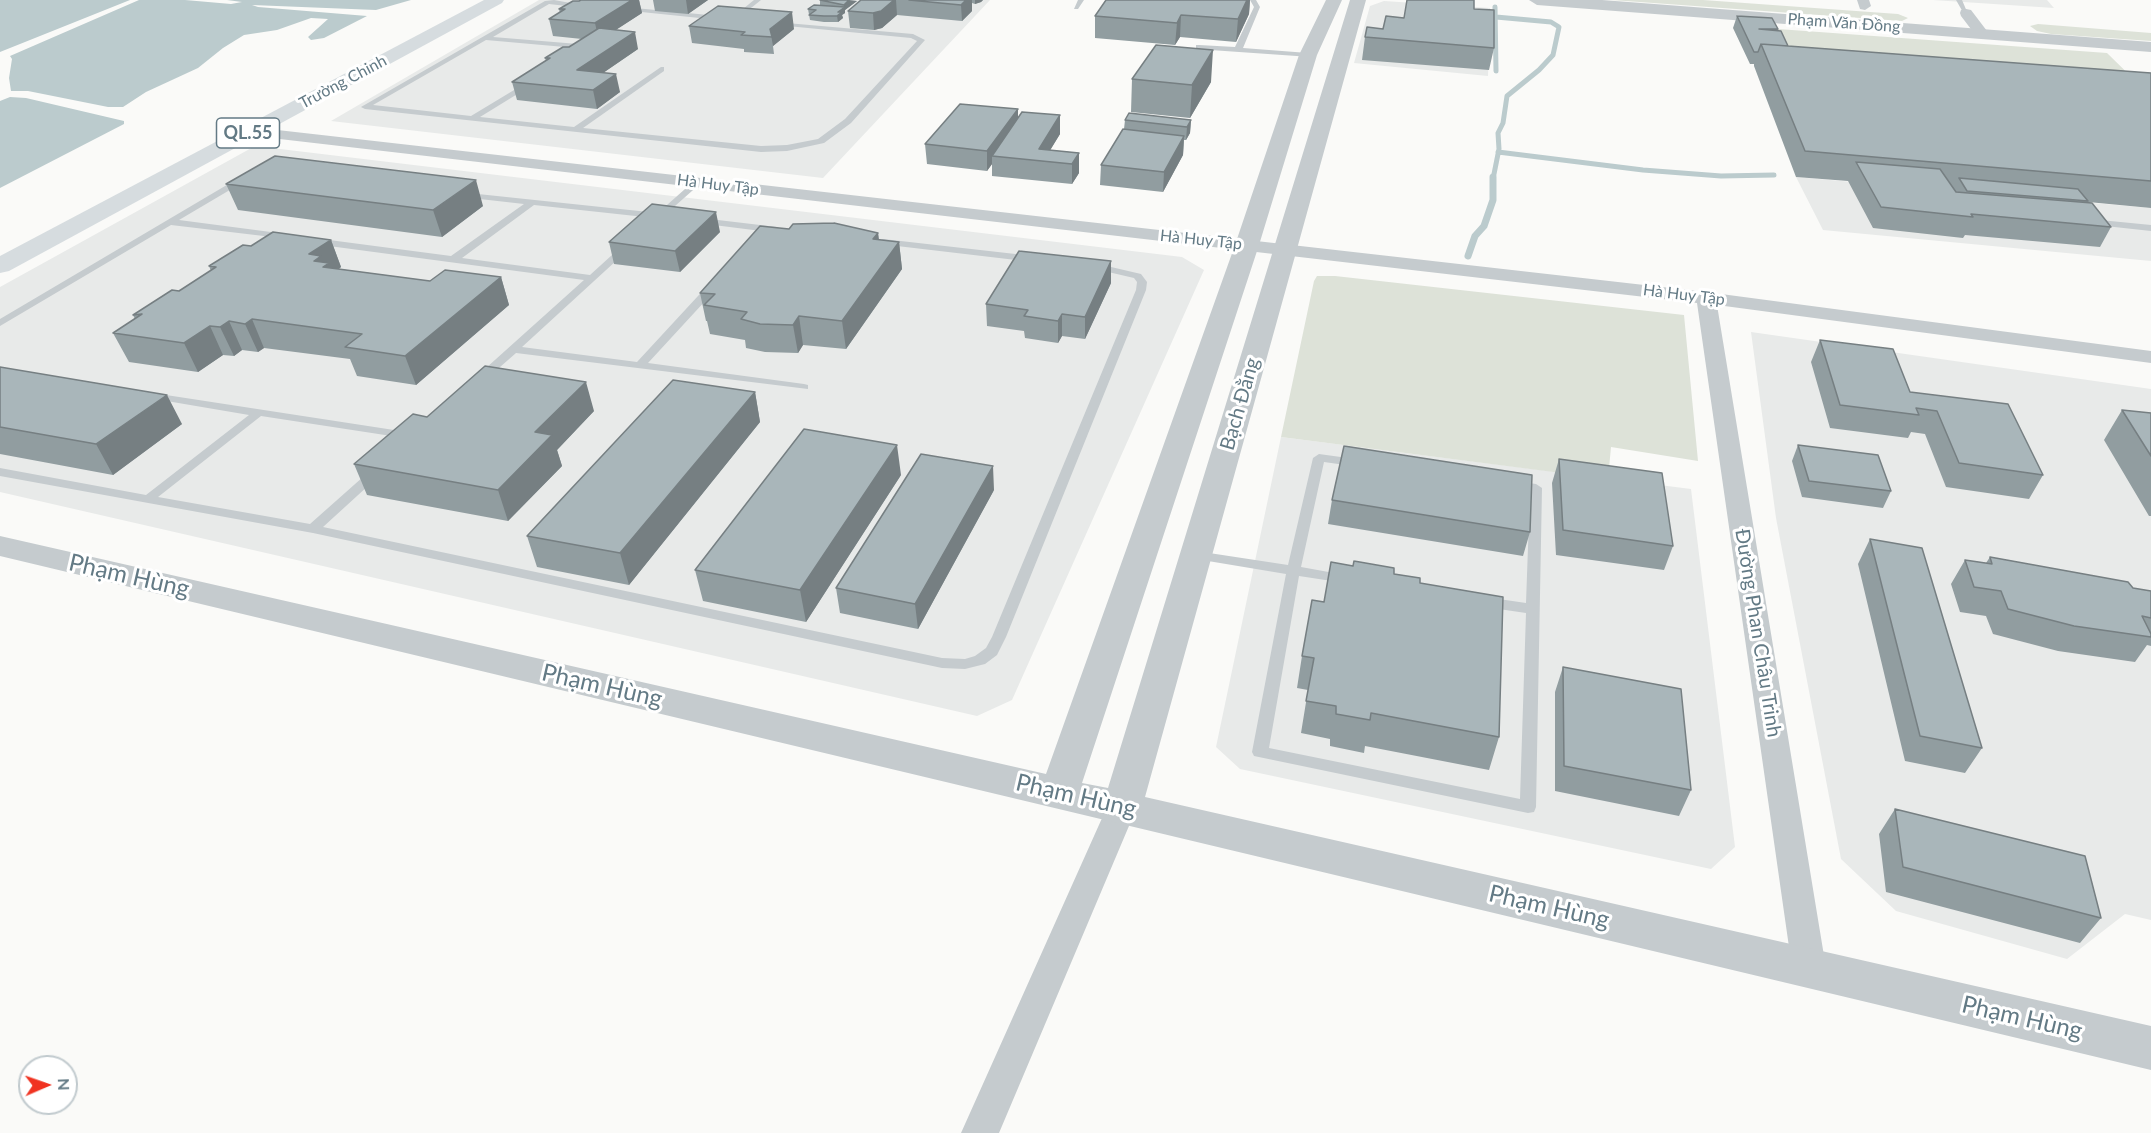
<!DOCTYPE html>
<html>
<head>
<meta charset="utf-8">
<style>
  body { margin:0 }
  #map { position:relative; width:2151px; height:1133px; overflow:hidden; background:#fafaf8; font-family:Lato,sans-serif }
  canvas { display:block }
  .north { position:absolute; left:18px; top:1055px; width:60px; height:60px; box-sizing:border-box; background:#fff; border:2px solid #c1cace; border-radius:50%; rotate:88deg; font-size:16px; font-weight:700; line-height:24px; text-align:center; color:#637a85 }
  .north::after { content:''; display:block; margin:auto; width:21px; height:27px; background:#f03321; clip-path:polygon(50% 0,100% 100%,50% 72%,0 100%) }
</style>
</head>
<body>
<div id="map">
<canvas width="2151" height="1133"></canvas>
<div class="north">N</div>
</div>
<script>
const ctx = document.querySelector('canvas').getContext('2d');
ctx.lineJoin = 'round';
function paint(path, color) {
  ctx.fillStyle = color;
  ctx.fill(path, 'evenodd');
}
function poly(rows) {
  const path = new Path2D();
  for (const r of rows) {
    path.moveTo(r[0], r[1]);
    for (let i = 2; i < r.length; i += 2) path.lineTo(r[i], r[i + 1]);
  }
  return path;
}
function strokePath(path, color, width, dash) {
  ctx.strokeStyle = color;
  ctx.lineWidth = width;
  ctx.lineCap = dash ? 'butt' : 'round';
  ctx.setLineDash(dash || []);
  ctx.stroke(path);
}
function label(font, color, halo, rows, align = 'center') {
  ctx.font = font + ' Lato,sans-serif';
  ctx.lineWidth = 6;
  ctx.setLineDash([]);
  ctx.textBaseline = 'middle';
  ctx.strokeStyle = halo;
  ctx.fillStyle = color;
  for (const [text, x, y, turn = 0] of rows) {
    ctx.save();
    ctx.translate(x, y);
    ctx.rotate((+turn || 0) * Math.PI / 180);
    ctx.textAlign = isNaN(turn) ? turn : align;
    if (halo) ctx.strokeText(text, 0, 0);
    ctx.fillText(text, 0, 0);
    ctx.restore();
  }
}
paint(poly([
  [539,0,990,0,823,178,331,121],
  [1933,0,2047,0,2054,8],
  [1384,1,1490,8,1488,76,1354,63,1370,6],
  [255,146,1182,257,1204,270,1012,700,977,716,0,492,0,287],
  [1796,177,2151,208,2151,261,1823,230],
  [1751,332,2151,389,2151,920,2125,914,2067,959,1896,911,1841,859,1776,518],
  [1281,437,1691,489,1735,847,1711,869,1240,769,1216,747]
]), '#e8eae9');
paint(poly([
  [1612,0,1703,0,1898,14,1908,18,1902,21],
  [2038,24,2151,33,2151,41,2051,34,2037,31,2030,26],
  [1778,29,2107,53,2151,96,1797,70],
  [1317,276,1335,276,1684,315,1698,461,1611,447,1608,479,1281,437,1314,281]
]), '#dde2d8');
paint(poly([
  [0,0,130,0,0,52],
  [139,0,185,0,231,4,242,2,227,0,411,0,376,10,252,5,258,7,367,16,324,38,311,40,308,37,328,19,311,18,277,30,244,35,223,48,198,68,146,92,123,107,108,107,28,91,11,91,9,78,12,59,10,56],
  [10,97,26,98,124,121,124,124,0,188,0,101]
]), '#bbcbcd');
strokePath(poly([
  [1495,7,1496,71],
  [1498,152,1643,170,1721,176,1774,175],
  [1493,179,1499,149,1498,133,1503,123,1507,96,1539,70,1553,55,1559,27,1551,22,1496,17]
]), '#bbcbcd', 5);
strokePath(poly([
  [1468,256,1475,236,1484,226,1493,200,1493,177]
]), '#bbcbcd', 7);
paint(poly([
  [554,0,587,6,584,8,549,4,493,37,578,44,586,48,582,54,576,54,576,48,486,40,373,105,471,116,529,81,533,83,532,85,480,117,574,127,661,67,664,67,664,71,583,128,761,146,787,145,818,139,845,119,917,41,911,38,777,25,775,22,913,34,925,40,851,123,824,143,787,151,761,152,365,109,361,107,545,1,554,0],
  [754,0,761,0,736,20,732,20,732,18,754,0],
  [1078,0,1084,0,1078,9,1074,9,1078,0],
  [1250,0,1256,0,1260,7,1243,48,1308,53,1311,53,1311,57,1196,49,1196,45,1199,45,1235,47,1254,7,1250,0],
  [1956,0,1962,0,1968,14,1964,14,1956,0],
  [624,7,719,16,722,18,719,20,622,10,624,7],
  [242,176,246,179,245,181,179,220,286,234,289,235,289,239,171,225,0,326,0,319,242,176],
  [694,181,701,183,658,221,654,218,534,205,462,258,590,275,623,245,629,245,629,249,522,347,637,362,710,283,714,282,719,285,718,287,648,363,804,384,808,385,808,389,516,353,484,381,476,381,476,377,584,280,314,244,309,241,314,238,451,256,524,204,462,197,459,196,459,192,658,213,694,181],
  [701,218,777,227,782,230,777,233,698,223,696,221,701,218],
  [2090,219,2151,225,2151,231,2087,224,2085,222,2090,219],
  [883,239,1033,256,1038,259,1033,262,880,244,880,240,883,239],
  [1094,263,1141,274,1147,282,1146,290,1006,637,997,655,985,664,965,669,942,668,313,533,0,476,0,468,146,495,249,415,149,398,149,394,153,393,407,432,413,436,411,439,261,416,158,497,310,524,372,469,376,468,382,472,380,475,323,527,942,658,965,659,975,656,986,648,992,637,1136,290,1137,282,1134,278,1091,268,1089,266,1094,263],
  [1319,454,1536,484,1542,488,1536,807,1534,812,1528,813,1254,756,1252,752,1286,574,1196,559,1189,555,1196,551,1288,565,1313,458,1319,454],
  [1324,462,1530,491,1526,603,1485,597,1478,602,1485,607,1526,613,1520,799,1269,748,1299,576,1345,583,1352,579,1345,575,1301,567,1324,462]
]), '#c5cbce');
paint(poly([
  [1857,0,1869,0,1871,6,1865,10,1860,9,1857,0],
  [1966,9,1971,10,1987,31,1989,34,1987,37,1977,37,1961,16,1960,13,1961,10,1966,9],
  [251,127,1706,292,2151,351,2151,363,1717,305,1826,968,1821,979,1809,983,1797,979,1792,968,1697,303,245,135,243,132,245,129,251,127],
  [1122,795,1133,798,1137,807,999,1133,961,1133,1107,807,1111,798,1122,795]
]), '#c5cbce');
paint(poly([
  [1326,0,1342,0,1317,55,1259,245,1082,783,1108,788,1350,0,1366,0,1145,797,2151,1026,2151,1070,0,556,0,536,1046,774,1235,245,1299,55,1326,0],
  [1529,0,1602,0,2151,42,2151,52,1537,5,1529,0]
]), '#c5cbce');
paint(poly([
  [484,0,504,0,502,3,9,271,0,273,0,256,484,0]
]), '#d6dcdf');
paint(poly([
  [581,0,639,0,642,13,615,30,638,49,603,73,620,92,597,109,517,100,512,82,546,61,545,58,569,47,582,39,553,36,549,19,560,13,559,9],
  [653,0,708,0,688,14,655,11],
  [820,0,857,1,845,10,845,13,842,15,843,18,838,22,824,22,810,20,808,9,820,5],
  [861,0,983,0,981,2,975,4,972,3,972,11,962,21,897,15,882,28,874,30,850,28,848,11],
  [1106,0,1250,0,1249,14,1236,42,1180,37,1175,45,1095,38,1095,16],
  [1474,9,1494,48,1489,70,1362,60,1365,37,1383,29],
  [1737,16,1778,29,1778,31,1788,46,2151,73,2151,208,2088,202,2111,227,2100,247,1965,235,1963,238,1873,228,1848,181,1796,177,1754,66,1754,64,1750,64,1733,28],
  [689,26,794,29,773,46,774,54,744,52,744,49,692,43],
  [1132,79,1211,82,1190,118,1131,112],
  [1018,118,1060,134,1050,150,1079,153,1079,173,1072,184,992,176,992,164,987,171,927,164,925,144],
  [1125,120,1191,120,1190,133,1186,140,1184,140,1183,155,1163,192,1100,185,1101,165,1124,129],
  [226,184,483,206,442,237,238,210],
  [789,229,878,233,879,240,899,242,902,269,846,349,803,345,798,353,765,352,746,348,745,340,710,334,707,321,706,321,700,293],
  [720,232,680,272,614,264,609,242],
  [331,240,341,267,339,269,430,281,501,277,509,305,416,385,357,376,350,359,264,348,258,352,242,350,234,356,223,355,198,372,129,362,113,333,135,319,133,315,179,291,211,271,209,266,251,246],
  [1111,261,1111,283,1085,339,1062,336,1058,343,1025,338,1024,331,987,326,986,304],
  [1820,340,1910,392,2043,475,2029,499,1946,487,1925,434,1911,432,1908,438,1830,428,1811,362],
  [0,367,182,424,113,475,0,454],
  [755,392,760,422,629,585,537,567,527,536],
  [2122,410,2151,413,2151,516,2149,516,2104,440],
  [594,411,557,450,562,466,508,521,367,495,354,464,427,417],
  [1798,445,1891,491,1883,508,1802,497,1792,461],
  [1559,459,1673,546,1664,570,1556,555,1552,483],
  [901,475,806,622,703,601,695,570],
  [994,490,918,629,840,613,836,588],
  [1332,500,1530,532,1523,556,1328,524],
  [1870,539,1982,748,1965,773,1905,761,1858,564],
  [1990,557,2133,588,2151,591,2151,646,2147,645,2135,662,2058,651,1993,634,1986,616,1960,612,1951,584,1965,560,1986,563],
  [1394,574,1420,583,1499,737,1489,770,1365,746,1364,753,1330,746,1330,739,1301,733,1308,690,1297,688,1302,656,1324,602],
  [1563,667,1691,790,1679,816,1555,791,1555,692],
  [1895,809,2101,918,2080,943,1886,892,1879,834]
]), '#919da0');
paint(poly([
  [632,0,639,0,642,13,599,41,595,23],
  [686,0,708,0,688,14],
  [849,0,857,1,845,10,845,13,842,15,843,18,838,22,837,16,838,12,844,7,844,5],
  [894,0,896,0,897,15,882,28,874,30,873,13],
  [966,0,972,0,972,11,962,21,961,5],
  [975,0,983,0,981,2,975,4],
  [1247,0,1250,0,1249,14,1236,42,1238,19],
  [792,12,794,29,773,46,770,29],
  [1181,15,1180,37,1175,45,1177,23],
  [635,32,638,49,581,88,577,70],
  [1213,50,1211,82,1190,118,1192,85],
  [616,74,620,92,597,109,593,90],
  [1018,109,1018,128,992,156,992,164,987,171,987,151],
  [1060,115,1060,134,1043,162,1039,149],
  [1191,120,1190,133,1186,140,1187,127],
  [1184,136,1183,155,1163,192,1164,172],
  [1079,153,1079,173,1072,184,1072,164],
  [476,180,483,206,442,237,433,210],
  [716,212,720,232,680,272,675,251],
  [878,233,881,260,873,239],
  [331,240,341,267,320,282,309,254],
  [899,242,902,269,846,349,842,321],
  [1111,261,1111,283,1085,339,1085,317],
  [501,277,509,305,416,385,405,356],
  [1062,314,1062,336,1058,343,1058,321],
  [799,316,803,345,798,353,793,325],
  [252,319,264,348,258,352,245,324],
  [229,321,242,350,234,356,220,327],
  [210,326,223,355,198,372,184,343],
  [586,382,594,411,557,450,562,466,508,521,498,490,535,432],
  [755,392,760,422,629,585,620,553],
  [167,395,182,424,113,475,96,444],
  [897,445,901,475,806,622,800,590],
  [993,466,994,490,918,629,915,604]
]), '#767f82');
const building = poly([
  [581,0,632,0,595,23,549,19,565,9,559,9,573,1,579,1,581,0],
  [820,0,849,0,844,5,820,0],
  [861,0,894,0,881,11,873,13,848,11,861,0],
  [909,0,966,0,961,5,909,0],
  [1106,0,1247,0,1238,19,1181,15,1177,23,1095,16,1106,0],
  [1407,0,1474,0,1474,9,1494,10,1494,48,1365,37,1367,27,1383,29,1386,16,1404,18,1407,0],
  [814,5,845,7,838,12,842,12,837,16,824,16,809,15,816,10,808,9,814,5],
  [718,6,792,12,770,29,772,37,741,35,745,32,689,26,718,6],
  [1737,16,1772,18,1778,29,1759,29,1781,31,1788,46,1761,44,1758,52,1754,52,1737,16],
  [599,28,635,32,577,70,616,74,593,90,512,82,550,58,545,58,563,47,569,47,599,28],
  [1761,44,2151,73,2151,181,1805,151,1761,44],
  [1156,45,1213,50,1192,85,1132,79,1156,45],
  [960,104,1018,109,987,151,925,144,960,104],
  [1022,112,1060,115,1039,149,1079,153,1072,164,992,156,1022,112],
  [1129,113,1191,120,1187,127,1125,120,1129,113],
  [1123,129,1184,136,1164,172,1101,165,1123,129],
  [275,156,476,180,433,210,226,184,275,156],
  [1856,162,1940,169,1956,192,2092,203,2111,227,1971,214,1973,217,1881,207,1856,162],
  [1959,178,2078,189,2088,201,1967,191,1959,178],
  [652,204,716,212,675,251,609,242,652,204],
  [834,223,878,233,873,239,899,242,842,321,799,316,793,325,760,324,741,319,747,312,704,305,715,294,700,293,760,226,789,229,793,224,834,223],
  [273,232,331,240,309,254,321,256,314,261,329,263,323,267,430,281,445,270,501,277,405,356,345,347,362,334,252,319,245,324,229,321,220,327,210,326,184,343,113,333,142,314,133,315,172,290,179,291,216,267,209,266,243,245,251,246,273,232],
  [1019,251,1111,261,1085,317,1062,314,1058,321,1024,316,1028,310,986,304,1019,251],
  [1820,340,1893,349,1910,392,2008,404,2043,475,1959,463,1937,411,1916,408,1919,415,1840,405,1820,340],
  [485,366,586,382,535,432,552,435,498,490,354,464,413,414,427,417,485,366],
  [0,367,167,395,96,444,0,427,0,367],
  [673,380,755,392,620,553,527,536,673,380],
  [2122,410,2151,413,2151,456,2122,410],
  [804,429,897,445,800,590,695,570,804,429],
  [1798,445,1878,455,1891,491,1809,481,1798,445],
  [1344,446,1532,475,1530,532,1332,500,1344,446],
  [921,454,993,466,915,604,836,588,921,454],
  [1559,459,1662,473,1673,546,1563,530,1559,459],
  [1870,539,1922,548,1982,748,1920,736,1870,539],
  [1990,557,2128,582,2133,588,2151,591,2151,618,2142,616,2151,634,2151,637,2074,626,2008,609,2001,591,1974,587,1965,560,1992,564,1990,557],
  [1354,561,1394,568,1394,574,1420,578,1420,583,1503,597,1499,737,1371,713,1370,720,1336,714,1336,706,1306,701,1314,658,1302,656,1312,600,1324,602,1331,562,1353,566,1354,561],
  [1563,667,1681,689,1691,790,1564,766,1563,667],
  [1895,809,2085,856,2101,918,1903,867,1895,809]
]);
paint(building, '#a9b6ba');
strokePath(building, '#767f82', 1.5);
label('16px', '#637a85', '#fff', [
  ["Phạm Văn Đồng",1844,23,4],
  ["Trường Chinh",343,82,-28],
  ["Hà Huy Tập",718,185,7],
  ["Hà Huy Tập",1201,240,6],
  ["Hà Huy Tập",1684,295,7]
]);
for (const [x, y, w] of [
  [248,133,63]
]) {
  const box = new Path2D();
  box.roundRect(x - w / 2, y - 15, w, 30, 4.5);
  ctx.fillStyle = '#fff';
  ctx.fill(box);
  strokePath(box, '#637a85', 1.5);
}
label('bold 18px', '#637a85', null, [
  ["QL.55",248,133]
]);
label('20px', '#637a85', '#fff', [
  ["Bạch Đằng",1240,404,-74],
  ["Đường Phan Châu Trinh",1758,633,81]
]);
label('24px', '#637a85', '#fff', [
  ["Phạm Hùng",129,576,13],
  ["Phạm Hùng",602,686,13],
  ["Phạm Hùng",1076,796,13],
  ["Phạm Hùng",1549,907,13],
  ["Phạm Hùng",2022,1018,13]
]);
</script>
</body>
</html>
